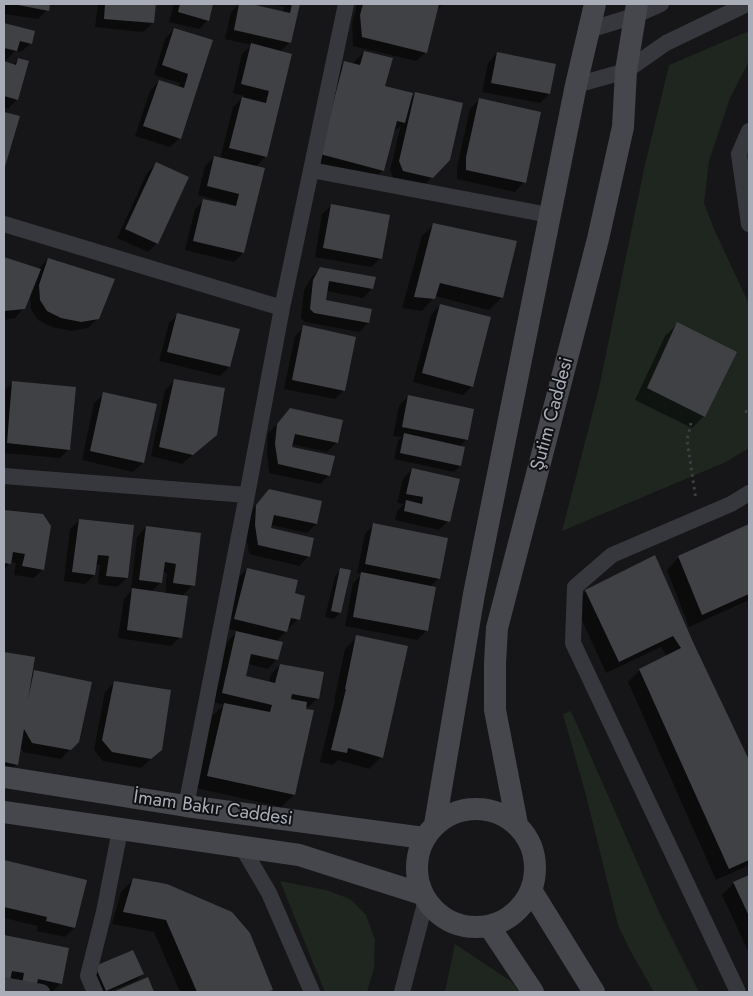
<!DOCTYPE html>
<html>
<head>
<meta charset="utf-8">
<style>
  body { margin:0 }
  #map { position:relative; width:753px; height:996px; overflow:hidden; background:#161618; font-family:Jost,sans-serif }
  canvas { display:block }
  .frame { position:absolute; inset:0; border:5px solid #a8adb8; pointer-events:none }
</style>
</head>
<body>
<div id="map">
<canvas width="753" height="996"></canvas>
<div class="frame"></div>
</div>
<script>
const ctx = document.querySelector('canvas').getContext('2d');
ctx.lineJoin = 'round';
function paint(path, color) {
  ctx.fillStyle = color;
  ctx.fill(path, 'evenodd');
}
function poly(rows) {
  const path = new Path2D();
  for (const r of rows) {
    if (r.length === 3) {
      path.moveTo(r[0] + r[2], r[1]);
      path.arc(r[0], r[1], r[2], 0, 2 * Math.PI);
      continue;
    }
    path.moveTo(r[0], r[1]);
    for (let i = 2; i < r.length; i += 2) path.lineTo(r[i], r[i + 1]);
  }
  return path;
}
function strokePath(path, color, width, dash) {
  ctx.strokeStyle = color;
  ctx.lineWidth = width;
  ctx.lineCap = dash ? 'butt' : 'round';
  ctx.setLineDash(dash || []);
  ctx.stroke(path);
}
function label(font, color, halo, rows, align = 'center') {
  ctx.font = font + ' Jost,sans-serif';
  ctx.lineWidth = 4;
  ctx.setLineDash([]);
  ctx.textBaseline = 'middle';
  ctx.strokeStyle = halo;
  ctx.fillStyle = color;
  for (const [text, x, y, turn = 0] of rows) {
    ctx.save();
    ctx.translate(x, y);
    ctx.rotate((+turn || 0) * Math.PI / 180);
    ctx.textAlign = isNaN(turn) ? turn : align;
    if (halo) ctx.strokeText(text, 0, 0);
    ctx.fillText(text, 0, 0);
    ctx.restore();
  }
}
paint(poly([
  [749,31,749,61,730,98,709,161,704,203,714,229,749,304,749,448,726,462,562,531,599,388,644,169,669,65],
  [571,711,659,912,699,992,654,992,631,952,618,925,586,795,563,714],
  [280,881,326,890,350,899,366,915,375,940,374,968,367,992,325,992],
  [455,944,512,982,519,992,445,992]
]), '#1e261f');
paint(poly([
  [4,4,48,4,47,10,38,19,4,14],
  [98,4,154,4,153,23,143,32,95,27],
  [174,4,212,4,208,20,199,29,169,22],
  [239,4,283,12,284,7,272,4,298,4,290,42,280,52,291,54,265,157,255,167,263,169,243,253,234,262,185,250,195,209,204,200,230,206,230,204,198,195,205,166,214,157,220,159,233,107,244,96,233,93,242,54,251,45,225,39,231,12],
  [357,4,443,4,436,11,426,52,416,61,353,46,352,25],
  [4,24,34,32,31,43,21,52,15,51,6,60,4,59],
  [174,29,211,41,180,138,170,147,135,136,150,91,159,81,178,88,180,83,154,75,165,39],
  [364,52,384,87,410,99,415,94,432,177,423,187,394,180,390,170,401,125,393,133,383,170,371,182,309,166,333,74,345,62,352,64],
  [497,53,549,94,540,103,482,92,488,63],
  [18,60,17,99,8,109,4,107,4,63,13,65],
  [479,100,524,182,515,192,457,179,457,167,470,109],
  [4,113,18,117,4,168],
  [156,164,157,243,148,252,117,238,147,173],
  [332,205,381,258,371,267,315,257,322,214],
  [434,224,501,298,489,310,435,296,422,311,402,308,422,236],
  [4,259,38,269,48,259,98,318,88,328,71,331,52,327,38,320,31,309,30,293,24,308,15,318,4,320],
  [320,268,372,289,363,298,326,291,324,301,368,323,359,332,305,322,301,318,304,290,311,278],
  [440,305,472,386,463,395,413,382,431,315],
  [178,314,238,330,229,367,220,376,159,361,169,323],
  [677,324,704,416,692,428,635,400,665,336],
  [304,327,344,390,335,399,284,389,295,336],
  [174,381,216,434,182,464,151,456,165,390],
  [13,382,69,449,60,458,4,453,4,391],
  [104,394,155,405,143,463,133,472,82,460,94,403],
  [408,396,466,440,459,447,463,448,460,466,454,472,394,459,398,441,402,437,393,436,399,406],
  [290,409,337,442,327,452,291,444,290,448,329,475,320,484,269,473,267,454,268,434],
  [412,469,448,521,439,530,395,520,397,511,404,504,397,503,403,479],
  [260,500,316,524,307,533,271,525,270,529,309,556,299,566,249,554,246,535,248,516],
  [4,511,43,515,43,569,34,578,14,575,16,563,10,562,4,570],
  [79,520,133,527,127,578,117,587,98,584,100,565,95,565,94,575,85,584,64,581,70,529],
  [374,524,439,578,430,587,426,631,417,640,345,626,353,583,362,574,357,573,365,534],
  [749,525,749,600,689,627,667,570,679,557],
  [146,527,193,585,182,596,180,637,171,646,118,638,124,599,133,589,131,589,137,537],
  [162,572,167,573,165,594,151,592,161,582],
  [247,569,293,594,298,619,289,628,287,628,286,631,276,642,277,659,268,669,248,664,245,677,269,683,271,674,280,665,318,698,308,707,305,707,310,721,294,795,281,807,196,788,212,716,224,705,214,702,227,642,238,631,226,628,238,578],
  [341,570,340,613,334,619,325,617,335,576],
  [586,591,692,643,749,763,749,865,716,880,628,682,640,670,667,657,661,647,606,673,574,603],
  [357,637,381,757,369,769,338,760,333,765,320,762,335,701,334,701,345,649],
  [4,653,33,658,31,675,34,672,70,749,61,759,23,752,20,746,17,764,5,776],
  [114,683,161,750,141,768,103,761,94,750,105,692],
  [4,861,85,881,74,928,65,937,37,931,38,926,4,918],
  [749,876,749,953,722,895,734,883],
  [133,880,271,989,268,992,180,992,154,932,112,924,121,892],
  [4,936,68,949,61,983,52,992,4,985],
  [96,967,143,973,137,980,108,992,99,992,90,973]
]), '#0007');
paint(poly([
  [13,4,50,4,49,11],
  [105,4,156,4,154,23,104,19],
  [180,4,213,4,209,21,178,12],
  [239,4,251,4,290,13,292,4,300,4,291,43,234,30],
  [363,4,439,4,427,53,362,37,360,15],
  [4,23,35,31,32,44,20,41,17,51,4,48],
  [174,28,213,40,181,139,143,126,159,80,184,88,188,74,162,65],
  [251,43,292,54,267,157,229,148,242,97,266,103,269,91,241,84],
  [364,51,393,58,385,86,413,93,405,123,397,121,384,171,320,154,344,61,360,65],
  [497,52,556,64,550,94,491,83],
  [18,58,29,61,18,100,4,96,4,61,16,65],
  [415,92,463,103,450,160,433,178,403,171,399,161],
  [479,98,541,112,526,183,466,170,466,157],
  [4,112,20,116,4,170],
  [214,156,265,168,244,253,193,241,203,199,236,206,239,194,207,186],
  [156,162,189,177,158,244,125,229],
  [331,204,390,215,382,259,323,248],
  [433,223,517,241,503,298,440,283,435,299,414,297],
  [4,257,41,269,25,309,4,311],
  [48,258,115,279,99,319,81,322,61,318,47,311,40,300,39,285],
  [320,267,376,277,373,289,329,281,326,300,372,309,369,323,314,313,310,309,313,280],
  [440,304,491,317,473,387,422,373],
  [177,313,240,329,230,367,167,352],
  [677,322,737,352,705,417,647,388],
  [303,325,356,337,345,391,292,380],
  [174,379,225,388,217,435,193,455,159,447],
  [12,381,76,387,70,450,7,443],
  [103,392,157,404,144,463,90,451],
  [408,395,474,409,468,440,402,427],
  [290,408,343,420,338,443,295,434,292,447,335,456,330,476,278,464,275,444,277,424],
  [404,433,465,447,461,466,400,453],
  [412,468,460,479,450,522,404,511,406,500,422,504,423,497,406,494],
  [269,489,322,501,317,524,274,515,271,528,314,538,310,557,258,545,255,525,256,505],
  [4,510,43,514,51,526,44,570,22,566,25,554,13,552,11,564,4,563],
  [79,519,134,525,128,578,106,576,109,556,98,555,95,575,72,572],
  [373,523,448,538,440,579,365,564],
  [749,524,749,594,702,615,678,556],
  [146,526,201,533,195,586,173,583,176,564,165,562,162,583,139,580],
  [655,555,693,642,749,760,749,860,729,869,639,669,681,648,673,636,619,662,585,590],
  [247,568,298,580,295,593,305,596,300,620,291,618,287,632,234,619],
  [340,568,351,570,341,613,331,611],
  [361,572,436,587,428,631,353,617],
  [132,588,188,596,182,638,127,630],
  [236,631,283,642,278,660,251,654,246,676,275,683,280,664,324,672,319,699,292,694,291,699,307,702,306,709,314,710,295,795,207,776,224,703,270,712,272,705,222,693],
  [356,635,408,646,383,758,348,748,347,753,331,750,346,689,345,689],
  [4,652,35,657,28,700,34,670,92,682,79,742,71,750,32,743,24,729,18,765,4,762],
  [114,681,171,690,162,750,151,759,112,752,102,740],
  [4,860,87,880,75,928,46,921,47,917,4,907],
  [749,875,749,916,733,882],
  [133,878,167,884,232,912,250,933,273,990,266,992,197,992,166,920,123,912],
  [4,935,69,948,62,984,38,979,36,987,22,984,24,973,12,971,10,981,4,979],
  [133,950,144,974,106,991,95,966],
  [148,977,154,992,113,992]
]), '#404145');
strokePath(poly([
  [745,411,749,413],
  [691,423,687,440,696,500]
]), '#3d3f44', 3, [2.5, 4]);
strokePath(poly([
  [589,30,634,16,661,4],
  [576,85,626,71,666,43,747,4],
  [749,131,739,154,749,224],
  [311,170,549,215],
  [4,224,282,308],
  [4,476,247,495],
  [186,806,247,495,282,308,346,4],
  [242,847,269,893,312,992],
  [4,985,42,992],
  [95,992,88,976,104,912,120,830],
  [402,992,426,900],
  [738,992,573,643,575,587,612,555,731,504,749,493]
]), '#37383d', 16);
strokePath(poly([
  [4,777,186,806,424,838],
  [476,868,59],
  [4,812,299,855,422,894],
  [435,824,474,594,576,85,595,4],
  [517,824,495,710,495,663,497,628,598,239,623,127,626,71,637,4],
  [531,890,594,992],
  [489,926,533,992]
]), '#45474d', 22);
label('19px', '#a8adb8', '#111113', [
  ["Şutim Caddesi",553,414,-75],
  ["İmam Bakır Caddesi",213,809,8]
]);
</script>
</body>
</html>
